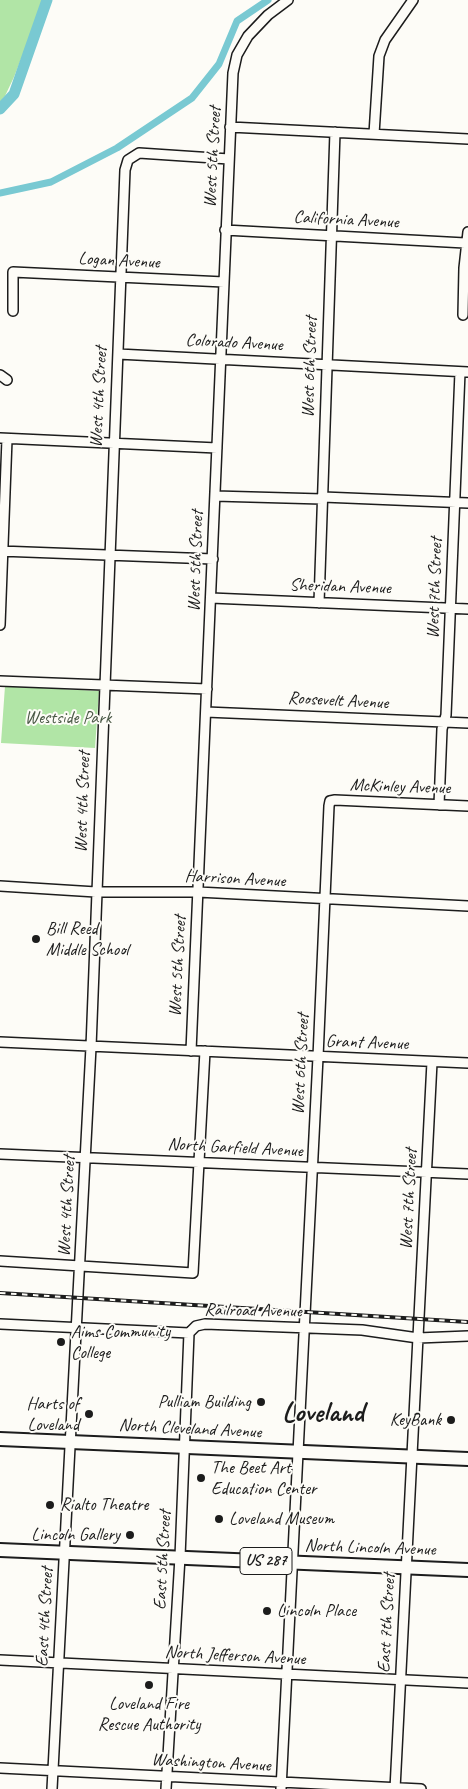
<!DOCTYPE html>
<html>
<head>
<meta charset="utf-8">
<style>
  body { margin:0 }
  canvas { display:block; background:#fdfcf7 }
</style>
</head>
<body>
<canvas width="468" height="1789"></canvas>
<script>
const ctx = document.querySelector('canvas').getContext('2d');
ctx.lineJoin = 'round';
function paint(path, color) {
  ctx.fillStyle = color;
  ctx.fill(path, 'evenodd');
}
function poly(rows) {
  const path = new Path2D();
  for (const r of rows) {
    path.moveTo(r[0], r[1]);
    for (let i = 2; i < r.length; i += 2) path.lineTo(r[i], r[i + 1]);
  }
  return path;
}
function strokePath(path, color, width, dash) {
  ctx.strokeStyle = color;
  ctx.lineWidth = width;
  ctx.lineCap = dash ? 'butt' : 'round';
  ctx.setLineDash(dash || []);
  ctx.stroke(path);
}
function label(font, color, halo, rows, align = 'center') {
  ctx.font = font + ' Caveat,sans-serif';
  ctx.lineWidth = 4;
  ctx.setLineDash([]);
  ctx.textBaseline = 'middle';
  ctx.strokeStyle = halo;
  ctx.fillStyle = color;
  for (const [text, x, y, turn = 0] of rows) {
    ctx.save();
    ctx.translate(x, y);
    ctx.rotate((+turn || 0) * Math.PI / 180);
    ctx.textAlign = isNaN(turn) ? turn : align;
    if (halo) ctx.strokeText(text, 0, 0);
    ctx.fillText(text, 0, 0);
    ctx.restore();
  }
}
paint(poly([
  [0,0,44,0,14,77,5,96,0,102],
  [5,686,99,691,95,748,1,743]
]), '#b1e5a6');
strokePath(poly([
  [0,193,51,182,117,148,192,98,219,64,237,21,268,0]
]), '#79c9d2', 7);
strokePath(poly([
  [0,109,14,94,47,0]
]), '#79c9d2', 11);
const minor = poly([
  [230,127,468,139],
  [374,134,379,56,385,40,413,0],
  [225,230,465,243],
  [13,311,13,272,224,282],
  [463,315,464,268,468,232],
  [118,354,468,372],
  [0,375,7,380],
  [0,438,217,448],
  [215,496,322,499],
  [323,497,468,503],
  [0,551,213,559],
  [211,598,468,609],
  [319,603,335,132],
  [0,625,7,439],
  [0,681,207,689],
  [206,712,468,723],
  [439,805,442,729,446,715,447,691,460,372],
  [0,886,96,892,198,892,468,906],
  [0,1042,468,1063],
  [191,1051,233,73,237,55,248,36,268,15,288,0],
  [0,1154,468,1174],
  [0,1261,193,1273,205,1051],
  [0,1324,189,1333,196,1326,205,1324,362,1330,418,1338,468,1336],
  [0,1660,468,1683],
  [0,1768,421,1789],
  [52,1789,91,1047,125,170,128,160,139,153,229,159],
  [166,1789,180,1557,189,1333],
  [281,1789,318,1057,329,806,330,801,335,800,468,806],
  [395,1789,432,1062]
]);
const highway = poly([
  [0,1439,468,1459],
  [0,1550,468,1570]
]);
strokePath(minor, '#1c1c1c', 12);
strokePath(highway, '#1c1c1c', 16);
strokePath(minor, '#fdfcf7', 9);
strokePath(highway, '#fdfcf7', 12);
const rail = poly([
  [0,1293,468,1322]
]);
strokePath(rail, '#1c1c1c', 4);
strokePath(rail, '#fdfcf7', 2, [5.5]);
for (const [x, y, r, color] of [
  [36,939,5,"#1c1c1c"],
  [61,1342,5,"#1c1c1c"],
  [261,1402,5,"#1c1c1c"],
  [89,1414,5,"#1c1c1c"],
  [451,1420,5,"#1c1c1c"],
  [201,1478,5,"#1c1c1c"],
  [50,1505,5,"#1c1c1c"],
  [219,1519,5,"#1c1c1c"],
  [130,1535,5,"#1c1c1c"],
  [267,1611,5,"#1c1c1c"],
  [149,1685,5,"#1c1c1c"]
]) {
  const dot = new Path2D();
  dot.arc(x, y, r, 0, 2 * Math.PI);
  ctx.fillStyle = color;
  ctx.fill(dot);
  strokePath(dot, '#fdfcf7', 2);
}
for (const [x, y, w] of [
  [266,1561,52]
]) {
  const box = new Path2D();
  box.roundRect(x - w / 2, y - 13.5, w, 27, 4);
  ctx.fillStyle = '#fdfcf7';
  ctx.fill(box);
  strokePath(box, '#1c1c1c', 1);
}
label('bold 16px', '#1c1c1c', null, [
  ["US 287",266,1561]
]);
label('18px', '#1c1c1c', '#fdfcf7', [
  ["West 5th Street",213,157,-87],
  ["California Avenue",346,220,3],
  ["Logan Avenue",119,261,3],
  ["Colorado Avenue",234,343,3],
  ["West 6th Street",310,367,-88],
  ["West 4th Street",99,397,-87],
  ["West 5th Street",196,561,-88],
  ["Sheridan Avenue",340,587,2],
  ["West 7th Street",435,588,-88],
  ["Roosevelt Avenue",338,701,3],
  ["McKinley Avenue",400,787,2],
  ["West 4th Street",83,802,-88],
  ["Harrison Avenue",235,879,3],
  ["West 5th Street",178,966,-87],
  ["Grant Avenue",367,1043,2],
  ["West 6th Street",301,1064,-87],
  ["North Garfield Avenue",235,1148,3],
  ["West 7th Street",409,1199,-87],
  ["West 4th Street",67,1206,-87],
  ["Railroad Avenue",253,1311,1],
  ["North Cleveland Avenue",190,1429,3],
  ["North Lincoln Avenue",370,1548,2],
  ["East 5th Street",163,1560,-87],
  ["East 4th Street",45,1617,-87],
  ["East 7th Street",387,1623,-87],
  ["North Jefferson Avenue",235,1656,3],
  ["Washington Avenue",211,1763,3]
]);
label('18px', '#495845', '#fdfcf7', [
  ["Westside Park",68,718]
]);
label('18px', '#1c1c1c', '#fdfcf7', [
  ["Bill Reed",46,929],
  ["Middle School",46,950],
  ["Aims Community",71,1332],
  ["College",71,1353],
  ["Pulliam Building",251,1402,"right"],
  ["Harts of",79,1404,"right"],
  ["Loveland",79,1425,"right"],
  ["KeyBank",441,1420,"right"],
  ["The Beet Art",211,1468],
  ["Education Center",211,1489],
  ["Rialto Theatre",60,1505],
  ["Loveland Museum",229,1519],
  ["Lincoln Gallery",120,1535,"right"],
  ["Lincoln Place",277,1611],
  ["Loveland Fire",149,1704,"center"],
  ["Rescue Authority",149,1725,"center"]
], 'left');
label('bold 28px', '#1c1c1c', '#fdfcf7', [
  ["Loveland",323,1414]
]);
</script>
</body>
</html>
